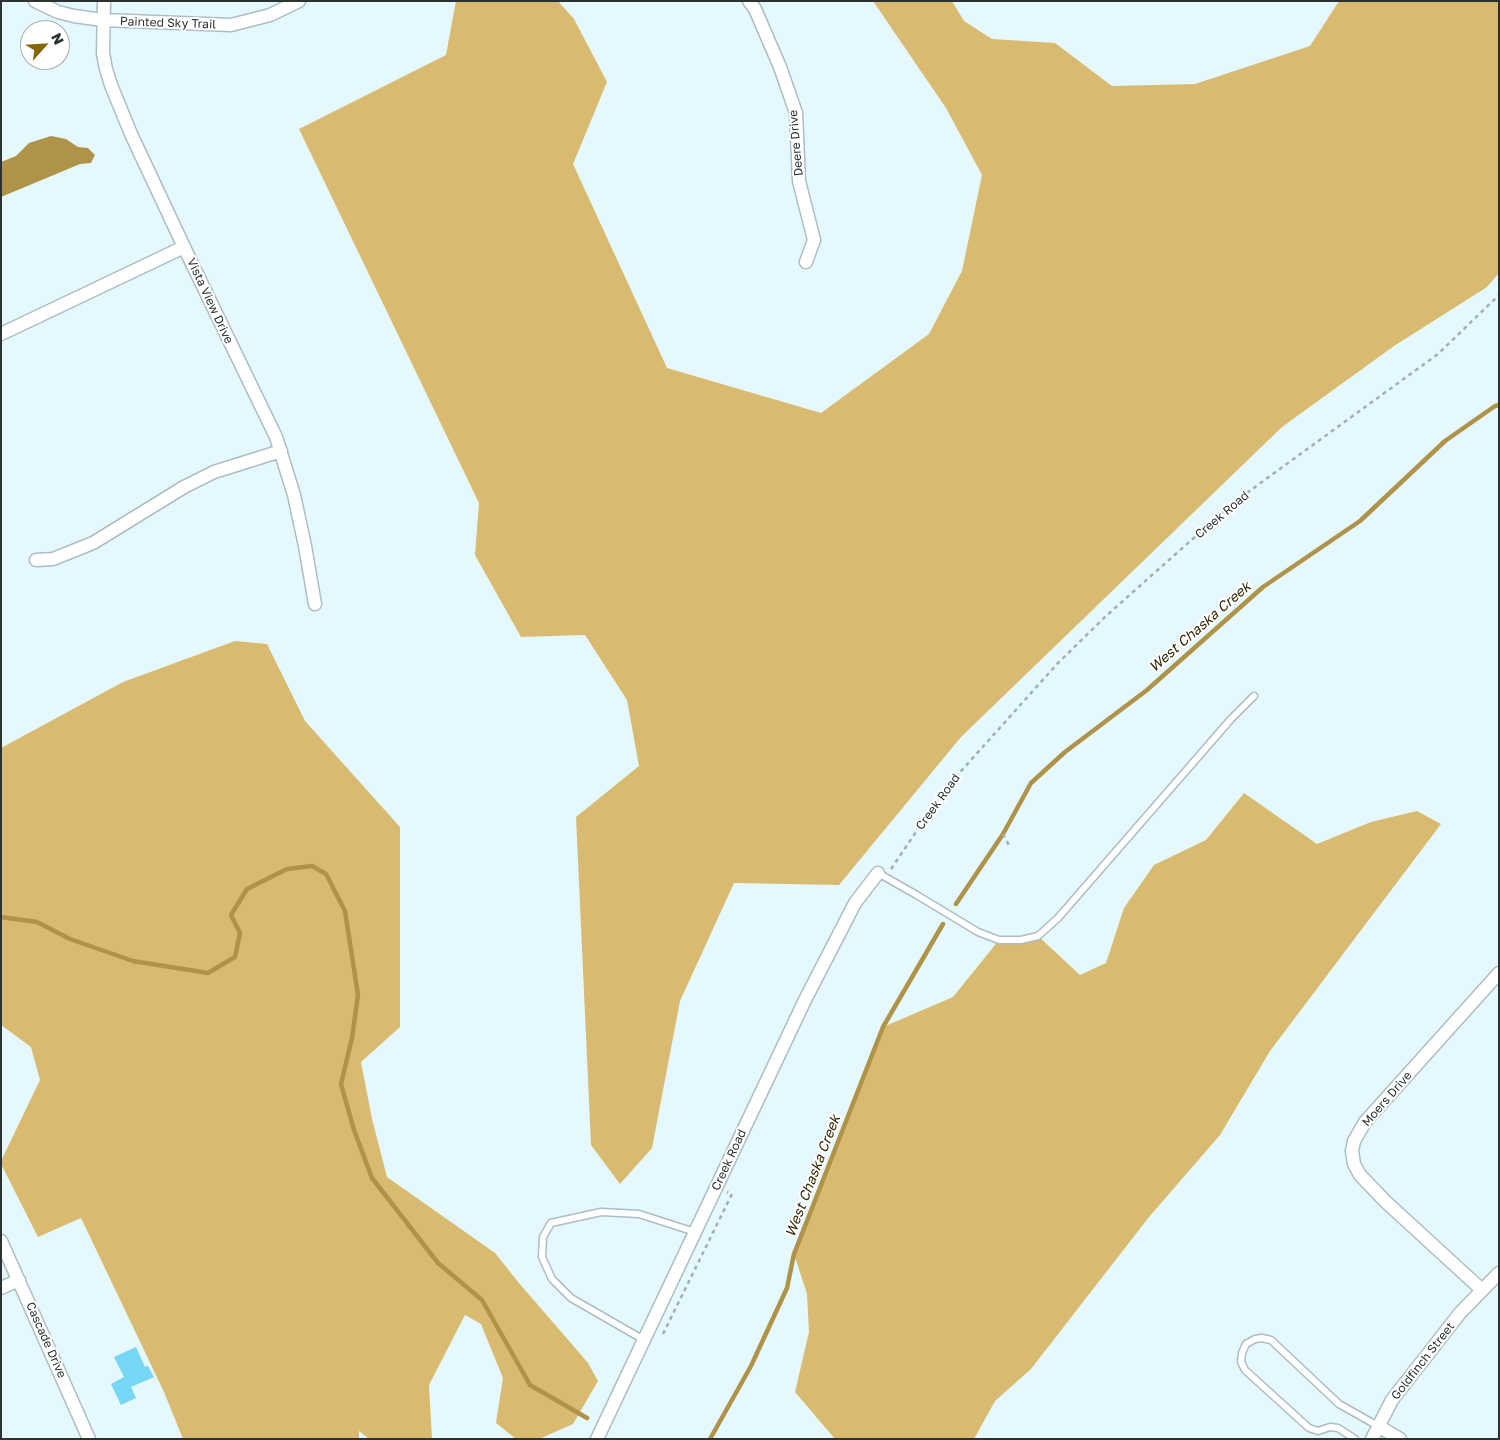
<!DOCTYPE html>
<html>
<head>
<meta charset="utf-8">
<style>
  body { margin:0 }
  #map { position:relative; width:1500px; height:1440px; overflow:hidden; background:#e5f8fd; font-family:"Golos Text",sans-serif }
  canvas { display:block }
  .frame { position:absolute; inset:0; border:2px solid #2b3234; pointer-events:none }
  .north { position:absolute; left:20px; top:20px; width:50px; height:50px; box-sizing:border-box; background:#fff; border:1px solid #aaadae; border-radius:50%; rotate:64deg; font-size:14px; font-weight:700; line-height:20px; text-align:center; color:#2b3234 }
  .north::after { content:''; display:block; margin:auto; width:18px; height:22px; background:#846700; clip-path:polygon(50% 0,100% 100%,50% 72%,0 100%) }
</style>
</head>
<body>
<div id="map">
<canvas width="1500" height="1440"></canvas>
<div class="frame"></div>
<div class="north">N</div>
</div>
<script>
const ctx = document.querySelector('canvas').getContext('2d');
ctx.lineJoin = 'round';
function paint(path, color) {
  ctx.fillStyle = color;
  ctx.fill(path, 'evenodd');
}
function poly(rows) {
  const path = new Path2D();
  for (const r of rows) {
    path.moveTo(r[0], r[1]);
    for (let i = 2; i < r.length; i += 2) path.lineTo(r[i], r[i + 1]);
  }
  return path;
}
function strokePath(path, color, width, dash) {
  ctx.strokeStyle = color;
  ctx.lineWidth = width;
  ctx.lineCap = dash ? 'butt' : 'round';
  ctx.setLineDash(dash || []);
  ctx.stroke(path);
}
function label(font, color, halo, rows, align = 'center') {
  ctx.font = font + ' "Golos Text",sans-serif';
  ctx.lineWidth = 4;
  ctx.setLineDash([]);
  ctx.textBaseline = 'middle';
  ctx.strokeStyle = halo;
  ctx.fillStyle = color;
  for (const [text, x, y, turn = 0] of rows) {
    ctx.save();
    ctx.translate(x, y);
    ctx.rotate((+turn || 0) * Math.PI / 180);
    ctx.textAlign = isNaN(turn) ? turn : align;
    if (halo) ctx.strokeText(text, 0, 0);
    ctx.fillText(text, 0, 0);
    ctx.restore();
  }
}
paint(poly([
  [456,1,558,1,574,19,607,82,573,164,667,368,821,413,929,334,962,271,982,175,946,108,873,1,952,1,964,21,992,39,1055,43,1112,86,1195,84,1310,46,1339,1,1499,1,1499,273,1487,287,1394,346,1282,427,961,737,839,885,734,883,680,1001,652,1148,620,1184,591,1145,576,817,639,766,627,700,585,635,521,637,475,555,479,503,299,129,446,55],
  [235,641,267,644,305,721,400,827,400,1027,361,1062,372,1119,387,1177,495,1253,519,1283,588,1363,598,1381,573,1424,539,1439,516,1439,496,1423,503,1378,481,1324,465,1315,429,1385,432,1439,369,1439,359,1431,359,1439,183,1439,164,1392,81,1218,38,1237,1,1164,1,1161,40,1080,31,1047,1,1025,1,748,123,682],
  [1244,793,1317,844,1371,822,1417,811,1441,824,1270,1051,1220,1135,1149,1217,1031,1369,995,1401,974,1439,835,1439,795,1392,809,1332,807,1294,794,1254,883,1027,953,997,999,940,1038,936,1080,975,1106,963,1124,908,1154,865,1206,840]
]), '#d8bb70');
paint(poly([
  [51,136,66,139,78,147,88,148,95,155,91,163,80,164,1,197,1,162,16,156,29,143]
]), '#af9348');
strokePath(poly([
  [956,904,1003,834,1031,783,1065,752,1147,690,1263,587,1360,521,1445,441,1495,406,1499,405],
  [1,917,37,922,70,939,133,961,208,973,235,957,240,933,231,915,247,889,287,869,312,866,326,874,345,911,358,995,352,1038,341,1084,354,1130,372,1178,438,1263,482,1300,530,1385,587,1418],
  [710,1439,751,1366,787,1288,794,1254,883,1027,943,924]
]), '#af9348', 4.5);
paint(poly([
  [136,1347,145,1367,148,1366,154,1377,131,1387,136,1398,121,1405,111,1384,124,1377,114,1357]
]), '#75d7f3');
const lane = poly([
  [878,873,915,894,978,932,999,940,1021,940,1038,936,1058,918,1231,719,1254,696],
  [644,1340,571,1298,552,1279,542,1257,543,1237,551,1223,601,1212,639,1214,695,1232],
  [1355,1439,1338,1428,1330,1427,1318,1431,1309,1428,1245,1370,1241,1362,1242,1353,1246,1344,1255,1339,1262,1338,1271,1340,1339,1404,1378,1426]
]);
const street = poly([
  [35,1,58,12,74,16,103,20,231,25,270,15,299,1],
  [104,1,103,53,106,69,111,85,131,134,184,247,276,437,294,495,305,546,315,604],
  [749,1,755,9,780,67,796,113,799,181,814,240,806,262],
  [1,334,184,247],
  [36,560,53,559,93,543,184,487,214,472,281,451],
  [1,1241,89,1439],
  [1,1288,19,1280],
  [1482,1290,1386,1202,1360,1175,1354,1164,1352,1151,1354,1141,1365,1122,1499,973],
  [1378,1426,1400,1439],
  [597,1439,805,1000,855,903,878,873],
  [1372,1439,1392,1400,1460,1313,1499,1273]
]);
strokePath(lane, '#acbec3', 9);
strokePath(street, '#acbec3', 15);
strokePath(poly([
  [1003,834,1009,845],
  [891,869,945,789,1058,663,1106,616,1233,503,1438,354,1499,295],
  [663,1334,732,1194,727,1192]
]), '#a1afb3', 2.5, [4, 4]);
strokePath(lane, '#fff', 6);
strokePath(street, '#fff', 12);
label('12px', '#2b3234', '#fff', [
  ["Painted Sky Trail",168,23,2],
  ["Deere Drive",796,143,-95],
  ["Vista View Drive",210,301,65],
  ["Creek Road",1222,515,-40],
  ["Creek Road",938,802,-54],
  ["Moers Drive",1387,1099,-49],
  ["Creek Road",729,1160,-65],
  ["Cascade Drive",46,1340,66],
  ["Goldfinch Street",1423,1361,-52]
]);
label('italic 14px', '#352907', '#fff', [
  ["West Chaska Creek",1200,627,-41],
  ["West Chaska Creek",813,1176,-69]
]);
</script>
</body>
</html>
